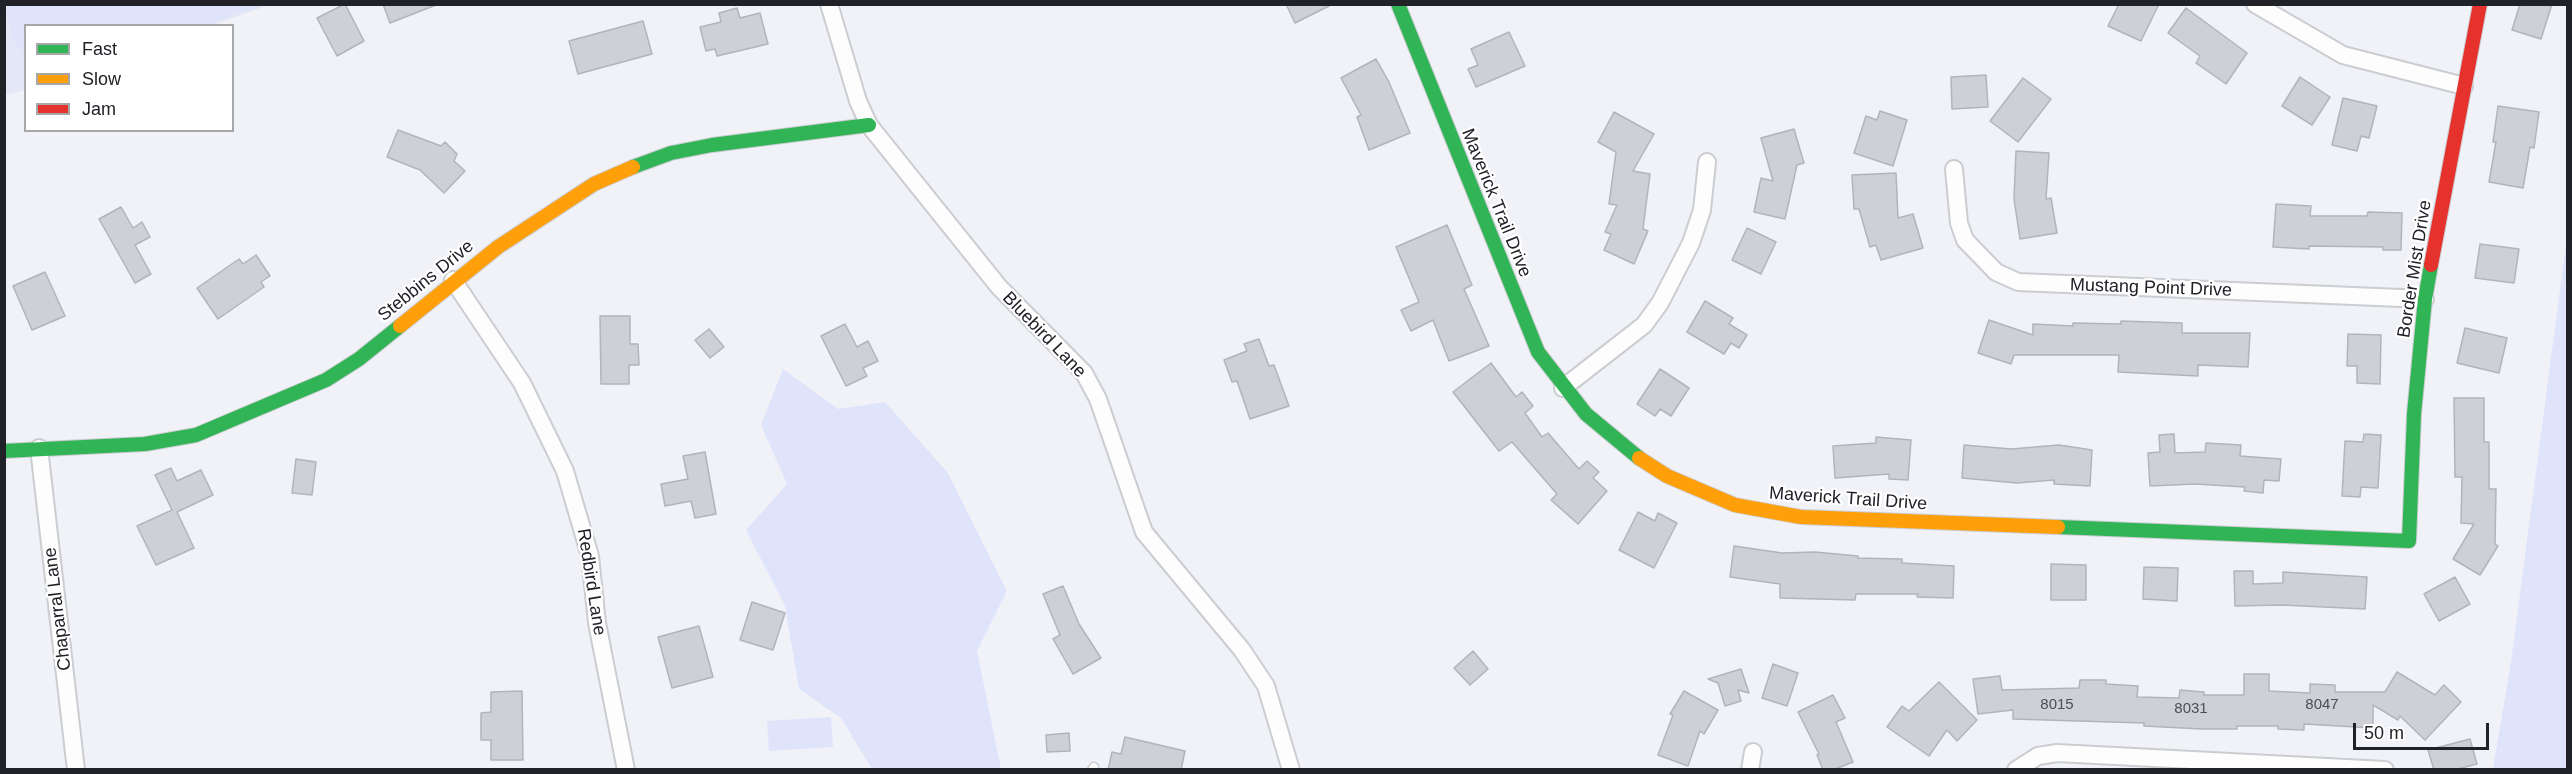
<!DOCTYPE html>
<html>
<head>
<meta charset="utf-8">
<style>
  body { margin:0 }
  #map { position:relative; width:2572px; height:774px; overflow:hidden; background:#f0f2f8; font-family:Arial,sans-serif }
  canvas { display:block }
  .frame { position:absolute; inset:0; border:6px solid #212227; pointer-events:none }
  .legend { position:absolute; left:24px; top:24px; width:210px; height:108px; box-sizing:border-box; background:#fff; border:2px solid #a6a7a9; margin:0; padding:8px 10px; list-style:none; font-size:18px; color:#212227 }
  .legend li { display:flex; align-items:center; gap:12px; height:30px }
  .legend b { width:30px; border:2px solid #a6a7a9 }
  .scale { position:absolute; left:2353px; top:723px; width:136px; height:27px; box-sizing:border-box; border:3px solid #212227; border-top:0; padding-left:8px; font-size:18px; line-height:21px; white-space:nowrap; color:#212227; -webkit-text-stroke:4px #fff; paint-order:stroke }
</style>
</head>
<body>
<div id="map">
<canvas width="2572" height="774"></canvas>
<div class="frame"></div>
<ul class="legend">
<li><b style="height:8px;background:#30b455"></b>Fast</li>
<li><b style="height:8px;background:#ff9f0a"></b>Slow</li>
<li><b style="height:8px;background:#e5322d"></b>Jam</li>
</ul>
<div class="scale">50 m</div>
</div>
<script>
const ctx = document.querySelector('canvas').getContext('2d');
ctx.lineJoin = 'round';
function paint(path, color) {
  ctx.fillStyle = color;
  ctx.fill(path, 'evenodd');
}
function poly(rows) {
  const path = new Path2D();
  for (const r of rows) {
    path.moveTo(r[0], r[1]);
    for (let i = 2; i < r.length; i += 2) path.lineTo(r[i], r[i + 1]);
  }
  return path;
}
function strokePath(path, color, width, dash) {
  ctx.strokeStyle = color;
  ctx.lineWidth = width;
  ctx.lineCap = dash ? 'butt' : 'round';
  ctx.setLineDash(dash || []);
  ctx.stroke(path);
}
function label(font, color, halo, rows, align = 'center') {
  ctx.font = font + ' Arial,sans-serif';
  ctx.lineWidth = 4.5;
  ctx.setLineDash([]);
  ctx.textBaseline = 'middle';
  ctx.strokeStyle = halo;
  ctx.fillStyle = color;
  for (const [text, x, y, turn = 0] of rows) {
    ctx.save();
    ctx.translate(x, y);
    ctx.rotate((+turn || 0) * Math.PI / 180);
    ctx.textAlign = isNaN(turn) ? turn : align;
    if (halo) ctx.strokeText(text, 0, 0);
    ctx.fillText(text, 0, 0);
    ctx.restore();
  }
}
paint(poly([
  [5,5,269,5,212,25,26,26,25,90,5,95]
]), '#e4e7f5');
paint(poly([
  [6,5,6,4,264,5,206,25,26,26,25,55,13,39],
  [2567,236,2567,769,2493,769,2511,662],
  [783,369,838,409,885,402,948,473,1007,591,977,651,1001,769,872,769,841,718,799,689,785,606,746,530,787,484,761,425],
  [831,717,833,747,769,751,767,721]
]), '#e0e4fb');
const building = poly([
  [345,4,364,41,337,56,317,18,345,4],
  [383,4,436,4,436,5,390,23,383,4],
  [1286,4,1333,4,1295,23,1286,4],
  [2119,4,2159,4,2141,41,2108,26,2119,4],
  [2520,4,2552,4,2541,39,2512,30,2520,4],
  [737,8,740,18,760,13,768,44,717,56,715,49,706,51,700,27,721,22,719,13,737,8],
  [2186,8,2247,53,2226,84,2196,63,2200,56,2168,33,2186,8],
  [643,21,652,54,578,74,569,41,643,21],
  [1509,32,1525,66,1476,87,1468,69,1478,65,1471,49,1509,32],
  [1376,59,1389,82,1410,133,1369,150,1357,117,1361,115,1341,78,1376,59],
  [1986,75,1988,107,1952,109,1951,77,1986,75],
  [2300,77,2330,97,2312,125,2282,106,2300,77],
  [2023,78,2051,99,2018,142,1990,121,2023,78],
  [2343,98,2377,106,2369,138,2361,136,2357,151,2332,145,2343,98],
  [2498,106,2539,112,2534,148,2530,147,2523,188,2489,182,2496,142,2493,142,2498,106],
  [1880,111,1907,120,1893,166,1854,153,1866,116,1877,120,1880,111],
  [1614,112,1654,134,1633,171,1650,174,1643,229,1648,231,1634,264,1604,250,1611,234,1605,232,1617,205,1609,204,1616,152,1598,142,1614,112],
  [1794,129,1804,163,1797,165,1785,219,1754,212,1761,178,1773,181,1761,138,1794,129],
  [398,130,441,146,445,142,457,154,454,161,465,171,444,193,420,170,387,157,398,130],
  [2016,151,2049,153,2046,199,2051,198,2057,233,2020,239,2014,199,2016,151],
  [1896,173,1898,218,1913,214,1923,248,1881,260,1876,245,1870,247,1859,209,1854,209,1852,175,1896,173],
  [2276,204,2311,206,2310,216,2367,216,2368,212,2402,213,2401,250,2383,250,2383,247,2309,246,2309,249,2273,247,2276,204],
  [121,207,133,228,142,222,150,237,135,245,151,274,135,283,99,219,121,207],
  [1447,225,1472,285,1464,289,1489,346,1449,361,1433,320,1411,331,1401,310,1419,302,1396,247,1447,225],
  [1747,228,1776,242,1761,274,1732,260,1747,228],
  [2480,244,2519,249,2514,283,2475,278,2480,244],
  [256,255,270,276,261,282,264,287,218,319,197,288,239,259,243,264,256,255],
  [45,272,65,316,32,330,13,286,45,272],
  [1705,301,1733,318,1729,324,1747,335,1739,348,1731,343,1724,354,1687,332,1705,301],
  [600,316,630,316,630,344,638,344,639,365,629,365,629,384,601,384,600,316],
  [1989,320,2033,335,2033,324,2073,326,2073,323,2121,324,2121,321,2182,323,2182,333,2250,333,2248,367,2198,365,2198,376,2118,372,2119,355,2014,355,2011,364,1978,353,1989,320],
  [845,324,857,347,868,341,878,361,863,368,867,376,846,386,821,336,845,324],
  [2465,328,2507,338,2499,373,2457,363,2465,328],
  [709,329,724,347,710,358,695,340,709,329],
  [2348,334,2381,335,2380,384,2357,383,2357,366,2347,366,2348,334],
  [1259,339,1269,366,1274,365,1289,406,1250,419,1237,381,1232,382,1224,360,1247,351,1244,344,1259,339],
  [1491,363,1516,397,1522,392,1533,406,1525,413,1542,437,1548,433,1579,469,1587,461,1599,472,1593,478,1607,491,1578,524,1551,500,1557,494,1512,442,1499,451,1453,392,1491,363],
  [1660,369,1689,388,1671,416,1660,409,1655,416,1637,404,1660,369],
  [2454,398,2484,398,2484,442,2489,442,2489,489,2496,489,2495,544,2498,546,2480,575,2453,559,2474,524,2461,523,2462,477,2455,477,2454,398],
  [2174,434,2175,453,2205,452,2206,443,2241,445,2240,456,2281,459,2279,481,2264,480,2263,493,2244,491,2245,487,2195,484,2150,486,2148,453,2160,452,2159,435,2174,434],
  [2364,434,2381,435,2378,488,2361,487,2360,497,2342,496,2345,441,2363,442,2364,434],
  [1876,437,1911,440,1908,480,1889,479,1889,474,1835,478,1833,446,1876,443,1876,437],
  [1964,445,2011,449,2059,445,2092,450,2090,486,2054,484,2054,480,2017,483,1962,478,1964,445],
  [705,452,716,514,695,518,691,501,665,506,661,484,688,479,683,456,705,452],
  [296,459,316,462,312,495,292,493,296,459],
  [171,468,177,481,201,470,213,495,177,512,194,548,156,565,137,526,172,510,155,475,171,468],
  [1638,512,1655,521,1658,513,1677,523,1654,568,1619,550,1638,512],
  [1734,546,1782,553,1815,552,1858,556,1858,558,1902,559,1902,563,1954,566,1953,598,1917,597,1918,594,1856,594,1855,600,1780,598,1780,584,1730,577,1734,546],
  [2051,564,2086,565,2086,600,2051,600,2051,564],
  [2144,567,2178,568,2177,601,2143,599,2144,567],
  [2234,571,2253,571,2253,584,2283,583,2283,572,2367,577,2365,609,2282,605,2235,606,2234,571],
  [2455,577,2470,604,2439,621,2424,594,2455,577],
  [1063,586,1079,624,1101,658,1073,674,1053,639,1060,635,1043,594,1063,586],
  [752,602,785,613,773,650,740,640,752,602],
  [699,626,713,677,672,688,658,637,699,626],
  [1473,651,1488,669,1470,685,1454,668,1473,651],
  [1773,664,1798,673,1787,706,1762,698,1773,664],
  [1741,669,1749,693,1738,690,1741,701,1725,706,1718,683,1708,679,1741,669],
  [2397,672,2435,695,2444,685,2461,702,2425,740,2400,716,2398,720,2373,705,2373,728,2304,724,2304,730,2278,729,2278,726,2237,726,2237,729,2202,729,2144,726,2144,723,2013,719,2013,710,1978,714,1973,679,2000,676,2002,690,2079,688,2080,680,2106,680,2106,684,2138,686,2137,697,2179,698,2180,690,2204,692,2204,695,2244,695,2244,674,2269,674,2269,691,2310,693,2310,684,2335,685,2335,692,2385,692,2397,672],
  [1939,682,1977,720,1957,741,1947,730,1929,756,1887,727,1902,706,1909,711,1939,682],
  [522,691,523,760,491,760,491,740,481,740,481,713,491,712,491,692,522,691],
  [1684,691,1718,710,1704,734,1700,731,1688,766,1658,755,1673,715,1670,714,1684,691],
  [1833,695,1845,718,1836,722,1853,762,1833,770,1823,770,1817,755,1819,754,1798,712,1833,695],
  [1069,733,1070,751,1047,752,1046,735,1069,733],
  [1125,737,1185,751,1181,770,1108,770,1112,752,1121,754,1125,737],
  [2470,739,2477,764,2454,770,2434,770,2428,750,2470,739]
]);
paint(building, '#cfd0d5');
strokePath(building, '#b3b4b9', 1.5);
const lane = poly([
  [1092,770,1094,767]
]);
const street = poly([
  [829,4,858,101,869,125,999,287,1084,373,1098,399,1144,532,1242,650,1266,686,1291,770],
  [2255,4,2343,55,2464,86],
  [1954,169,1959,223,1965,240,1996,272,2018,282,2425,299],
  [453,280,522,383,565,471,590,556,597,623,626,770],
  [1563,388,1644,325,1660,303,1691,243,1702,210,1707,162],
  [39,448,76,770],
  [1750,770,1753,752],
  [2016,770,2038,756,2057,753,2385,770]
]);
const fast = poly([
  [1398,4,1538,352,1586,414,1639,458],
  [633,167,671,153,712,145,869,125],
  [4,451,145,444,196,435,326,380,359,359,400,326],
  [2058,527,2409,541,2414,414,2425,299,2431,265]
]);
const slow = poly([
  [400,326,498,247,594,184,633,167],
  [1639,458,1667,476,1735,505,1801,517,2058,527]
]);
const jam = poly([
  [2431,265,2480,4]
]);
strokePath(lane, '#cbcdd1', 11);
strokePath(street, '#cbcdd1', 20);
strokePath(fast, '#cbcdd1', 16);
strokePath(slow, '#cbcdd1', 16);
strokePath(jam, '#cbcdd1', 16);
strokePath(lane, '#fdfdfe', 8);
strokePath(street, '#fdfdfe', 16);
strokePath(fast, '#30b455', 14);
strokePath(slow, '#ff9f0a', 14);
strokePath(jam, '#e5322d', 14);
label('15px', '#4c4e52', null, [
  ["8015",2057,705],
  ["8047",2322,705],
  ["8031",2191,709]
]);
label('18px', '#212227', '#fff', [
  ["Maverick Trail Drive",1496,203,68],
  ["Border Mist Drive",2415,269,-81],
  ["Stebbins Drive",426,281,-39],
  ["Mustang Point Drive",2151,288,2],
  ["Bluebird Lane",1044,335,46],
  ["Maverick Trail Drive",1848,499,4],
  ["Redbird Lane",591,582,81],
  ["Chaparral Lane",58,609,-97]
]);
</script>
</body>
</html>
